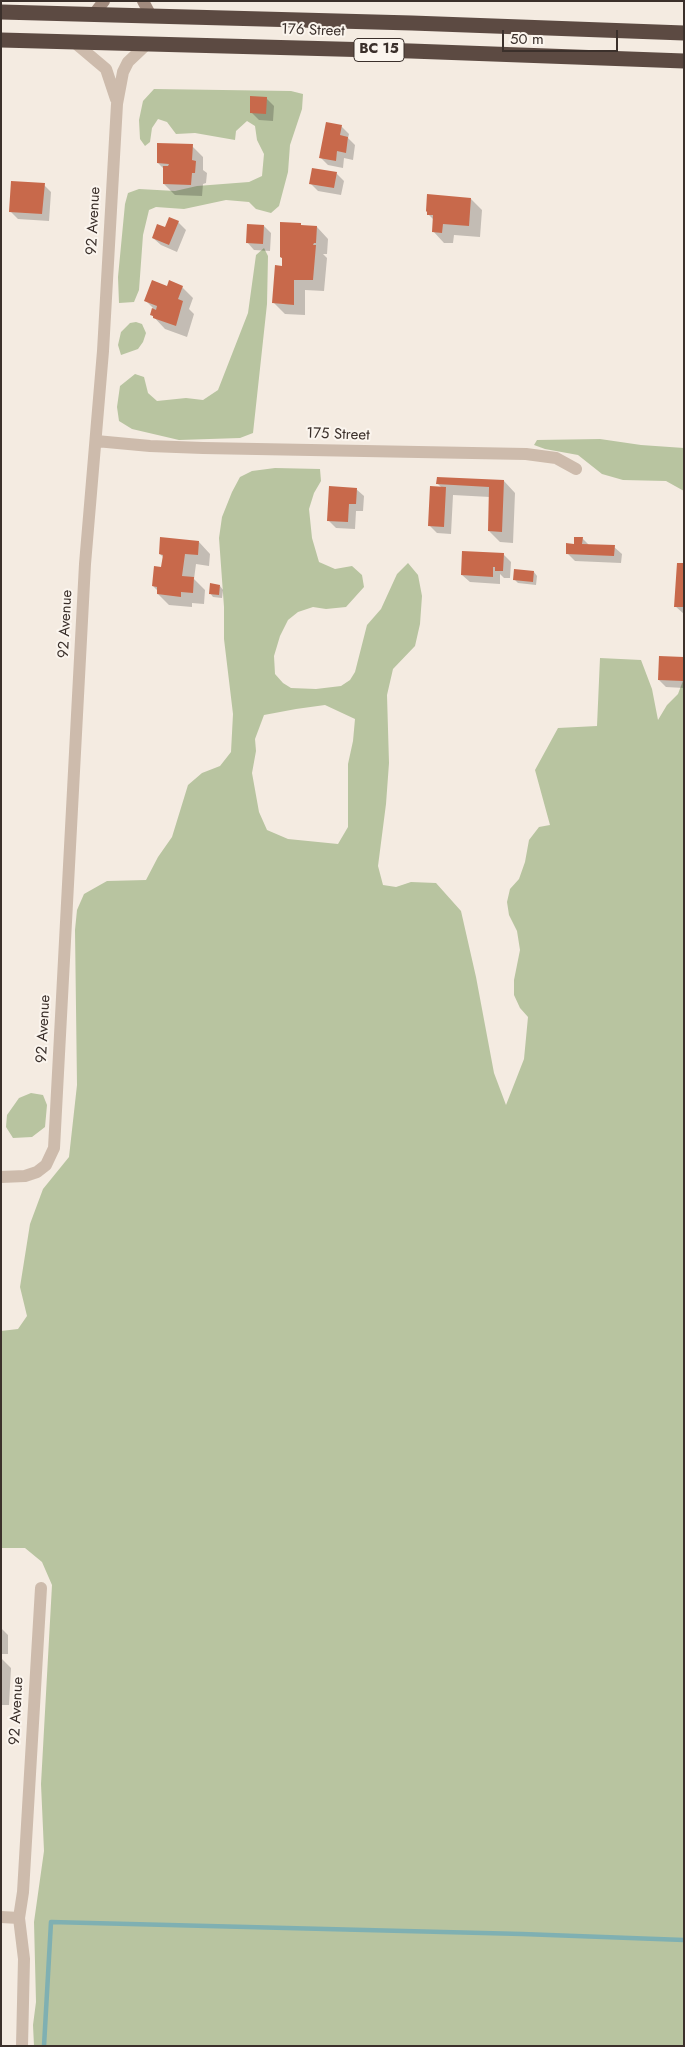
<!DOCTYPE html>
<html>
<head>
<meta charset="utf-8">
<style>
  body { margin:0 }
  #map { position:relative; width:685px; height:2047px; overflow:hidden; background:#f4ebe1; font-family:Jost,sans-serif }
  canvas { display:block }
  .frame { position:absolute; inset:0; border:2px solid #3b302b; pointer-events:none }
  .scale { position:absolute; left:502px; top:30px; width:116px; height:22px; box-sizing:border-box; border:2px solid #3b302b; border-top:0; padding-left:6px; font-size:15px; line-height:18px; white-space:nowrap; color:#3b302b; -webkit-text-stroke:4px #fbf5ee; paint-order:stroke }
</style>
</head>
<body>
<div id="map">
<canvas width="685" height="2047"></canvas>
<div class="frame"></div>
<div class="scale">50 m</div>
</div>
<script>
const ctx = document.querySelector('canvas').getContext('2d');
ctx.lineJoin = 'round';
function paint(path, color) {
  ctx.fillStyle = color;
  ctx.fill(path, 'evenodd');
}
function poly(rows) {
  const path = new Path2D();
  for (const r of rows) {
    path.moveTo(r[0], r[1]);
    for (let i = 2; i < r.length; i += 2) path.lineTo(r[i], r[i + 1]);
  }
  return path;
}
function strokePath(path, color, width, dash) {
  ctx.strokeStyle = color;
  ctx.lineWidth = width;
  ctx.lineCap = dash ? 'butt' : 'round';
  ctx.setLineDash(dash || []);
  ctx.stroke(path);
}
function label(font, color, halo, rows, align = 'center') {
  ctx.font = font + ' Jost,sans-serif';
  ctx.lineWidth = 4;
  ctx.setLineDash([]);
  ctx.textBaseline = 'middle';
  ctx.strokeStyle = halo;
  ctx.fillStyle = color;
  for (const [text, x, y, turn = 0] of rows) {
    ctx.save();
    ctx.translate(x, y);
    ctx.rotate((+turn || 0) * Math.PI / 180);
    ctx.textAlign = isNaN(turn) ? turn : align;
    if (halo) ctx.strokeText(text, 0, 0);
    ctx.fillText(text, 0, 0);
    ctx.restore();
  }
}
paint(poly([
  [154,89,291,91,303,94,302,109,290,145,288,172,279,206,271,213,256,209,249,202,226,200,184,209,156,207,149,210,143,235,139,290,134,302,119,303,118,277,125,204,128,193,139,189,175,191,197,186,249,182,262,176,264,154,257,140,255,126,247,121,236,131,235,140,195,133,176,134,167,122,158,119,152,128,150,142,145,146,140,139,139,120,143,101],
  [264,248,268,256,267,304,253,433,240,438,179,440,132,429,119,421,117,407,120,386,135,374,144,377,148,393,157,401,186,398,203,400,218,390,248,313,256,255],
  [136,322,142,324,146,333,143,342,138,349,121,355,118,345,121,332,130,323],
  [600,439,641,445,684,448,684,491,666,481,623,480,602,474,578,455,545,449,534,445,537,440],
  [275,468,320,469,321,481,314,493,309,509,312,538,319,562,335,569,352,566,362,575,364,587,346,607,326,609,313,607,298,612,288,620,280,636,274,656,275,674,283,683,291,688,316,689,341,686,350,680,355,672,367,625,381,609,397,574,408,563,418,575,422,596,420,624,415,646,393,669,387,695,389,763,386,804,378,866,383,885,396,887,411,882,436,883,461,911,476,977,494,1073,506,1105,524,1059,528,1017,520,1008,514,995,514,980,520,950,517,931,509,915,507,902,510,889,519,879,525,862,529,840,539,827,550,825,535,770,558,728,597,726,600,658,641,660,652,689,658,720,667,705,678,694,684,678,684,2046,34,2046,33,2025,36,2002,34,1922,44,1851,41,1784,52,1585,42,1562,25,1548,1,1548,1,1331,18,1329,27,1316,20,1287,30,1224,43,1189,69,1157,77,1085,75,930,77,910,84,894,107,881,146,880,158,857,172,837,188,785,202,773,220,766,231,752,233,714,224,639,224,607,219,538,222,517,232,492,240,477,252,471],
  [325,705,355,719,353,741,348,764,348,827,338,844,288,839,267,830,259,812,252,773,256,751,255,739,264,715,296,709],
  [31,1093,43,1095,47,1105,45,1127,32,1137,13,1138,6,1127,7,1115,19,1098]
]), '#b8c4a0');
paint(poly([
  [266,98,274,106,273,121,259,120,251,112],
  [341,126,349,134,348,138,355,145,353,160,344,158,343,168,328,165,321,158],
  [192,146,203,157,203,170,207,173,206,183,203,184,202,196,175,195,164,184,164,169,158,163],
  [336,173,344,181,341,195,318,191,310,183],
  [44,185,51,192,49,221,18,219,11,212],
  [471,199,482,210,480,237,454,235,453,243,444,243,433,231,434,220,428,214],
  [178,222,186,230,177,252,161,245,153,238],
  [300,224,303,227,317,227,328,239,327,254,323,254,327,258,324,291,305,290,305,315,285,314,274,303,283,267,284,260,281,257],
  [264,226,271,233,270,251,254,250,247,242],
  [168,287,182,287,193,298,189,309,194,314,187,337,165,329,151,314,153,308,145,300],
  [504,481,515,493,513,543,500,542,489,531,490,497,453,495,451,534,437,533,430,526,442,488,438,484],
  [356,489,364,496,363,511,356,511,355,529,336,528,328,520],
  [582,538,590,546,614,547,622,554,621,563,575,561,567,553],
  [199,542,210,554,209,566,196,564,194,579,205,590,204,604,192,603,192,607,169,605,158,594,158,591,153,586,163,568,164,558,160,554],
  [503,554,511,562,510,578,504,578,500,574,500,584,470,582,462,575],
  [684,565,684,614,675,606],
  [515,571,534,572,537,576,536,585,518,583,515,580],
  [220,586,223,590,222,598,213,597,210,593],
  [684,659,684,688,666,687,659,680],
  [1,1628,8,1635,8,1654,1,1654],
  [1,1658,11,1668,9,1705,1,1705]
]), '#0003');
strokePath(poly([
  [44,2046,51,1922,522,1934,684,1940]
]), '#7fb0b2', 4.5);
paint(poly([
  [250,96,267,97,266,114,250,113],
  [326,122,342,125,340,135,348,137,346,153,337,151,336,161,319,158],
  [157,143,193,144,192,160,196,161,195,173,192,173,191,185,163,184,163,166,168,166,169,164,157,163],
  [312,168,337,172,334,188,309,184],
  [11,181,45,183,42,214,9,212],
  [427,194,471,198,469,226,443,224,442,233,432,232,433,215,427,215,427,212,426,211],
  [169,217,179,221,169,245,152,238,157,224,165,227],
  [280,222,301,223,301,225,317,226,316,243,314,243,313,245,316,245,313,280,294,280,294,305,272,303,275,265,282,266,282,258,280,257],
  [247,224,264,225,263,244,246,243],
  [152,280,167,286,169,280,183,286,178,299,183,301,176,326,153,318,153,316,150,315,152,308,156,310,157,306,144,301],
  [437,477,504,480,502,532,488,531,489,487,436,484],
  [329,486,357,488,356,504,349,504,348,522,327,521],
  [430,486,446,487,444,527,428,526],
  [160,537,199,541,198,555,185,554,182,576,194,577,193,593,181,592,181,597,157,594,157,587,152,586,154,566,161,567,163,555,159,554],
  [574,537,583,537,582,544,615,545,614,556,566,554,566,543,574,544],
  [462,551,504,553,503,571,495,571,495,567,493,567,493,577,461,575],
  [677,563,684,563,684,607,674,607],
  [514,569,534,571,533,582,513,580],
  [210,583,220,585,219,595,209,594],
  [659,656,684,657,683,681,658,680]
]), '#c8694b');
strokePath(poly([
  [74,42,106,69,116,99],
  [96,441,150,446,203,448,526,454,556,458,576,469],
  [1,1177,25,1176,37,1172,46,1165,54,1148,85,564,103,351,117,104,123,72,128,62,147,44],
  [1,1917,19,1918],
  [22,2046,24,1959,19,1918,23,1892,41,1588]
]), '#cdbbac', 12);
strokePath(poly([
  [143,1,151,16],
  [94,14,104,1]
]), '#a18a7d', 12);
strokePath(poly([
  [1,12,412,23,684,33],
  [1,40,411,51,684,61]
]), '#5c4a42', 15);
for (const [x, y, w] of [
  [379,50,50]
]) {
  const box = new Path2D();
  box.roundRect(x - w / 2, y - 11.5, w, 23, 4);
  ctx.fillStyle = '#fbf5ee';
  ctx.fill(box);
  strokePath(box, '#3b302b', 1);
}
label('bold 14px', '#3b302b', null, [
  ["BC 15",379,50]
]);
label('15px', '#3b302b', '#fbf5ee', [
  ["176 Street",313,31,2],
  ["92 Avenue",94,221,-87],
  ["175 Street",338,435,2],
  ["92 Avenue",66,624,-87],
  ["92 Avenue",44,1029,-87],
  ["92 Avenue",17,1711,-87]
]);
</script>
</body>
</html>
